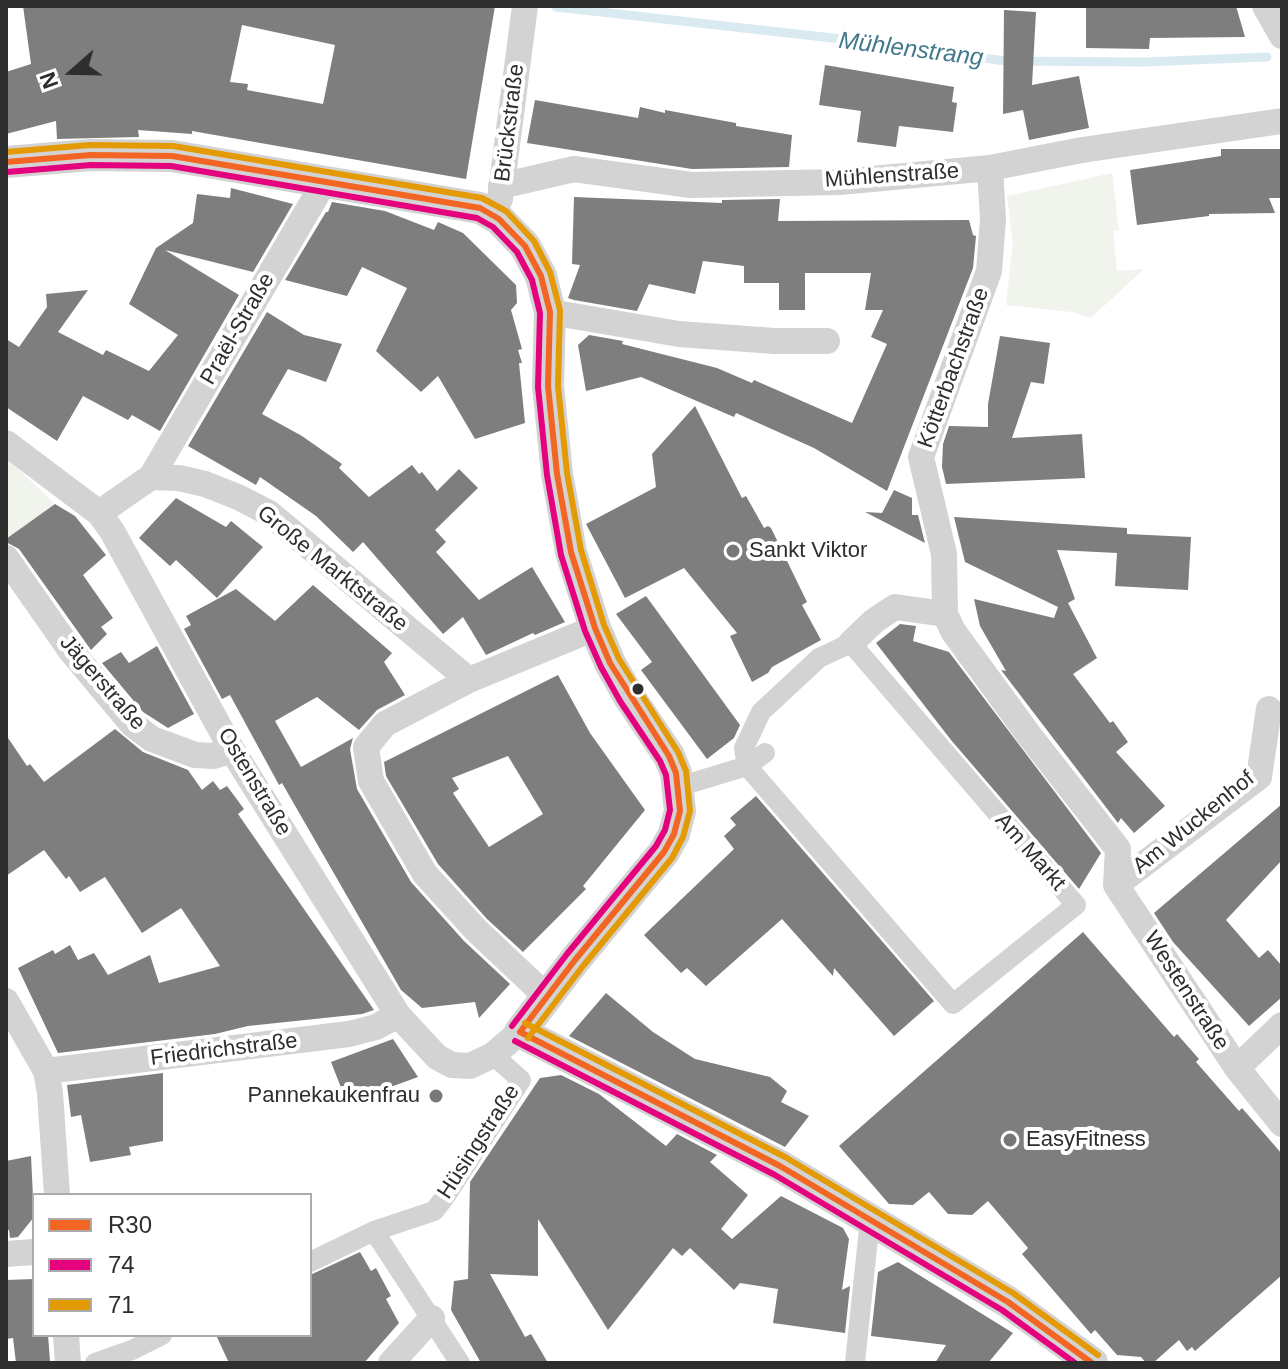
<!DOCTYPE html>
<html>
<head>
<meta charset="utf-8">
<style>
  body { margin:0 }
  #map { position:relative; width:1288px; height:1369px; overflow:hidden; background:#fff; font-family:Helvetica,sans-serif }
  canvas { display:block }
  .frame { position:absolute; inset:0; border:8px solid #2e2e2e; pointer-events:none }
  .legend { position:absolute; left:32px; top:1193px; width:280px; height:144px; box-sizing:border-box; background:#fff; border:2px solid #ababab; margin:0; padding:10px 14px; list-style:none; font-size:24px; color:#2e2e2e }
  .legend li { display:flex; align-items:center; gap:16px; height:40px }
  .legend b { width:40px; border:2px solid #ababab }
  .north { position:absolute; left:32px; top:32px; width:80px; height:80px; -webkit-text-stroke:6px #fff; paint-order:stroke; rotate:250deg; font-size:22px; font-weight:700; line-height:32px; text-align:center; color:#2e2e2e }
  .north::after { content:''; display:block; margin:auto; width:28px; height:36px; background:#2e2e2e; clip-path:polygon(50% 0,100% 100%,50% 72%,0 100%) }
</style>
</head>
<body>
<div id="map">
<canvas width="1288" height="1369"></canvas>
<div class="frame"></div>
<ul class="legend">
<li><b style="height:10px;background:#f26522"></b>R30</li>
<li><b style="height:10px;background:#e5007d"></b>74</li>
<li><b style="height:10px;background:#e39a05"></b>71</li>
</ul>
<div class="north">N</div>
</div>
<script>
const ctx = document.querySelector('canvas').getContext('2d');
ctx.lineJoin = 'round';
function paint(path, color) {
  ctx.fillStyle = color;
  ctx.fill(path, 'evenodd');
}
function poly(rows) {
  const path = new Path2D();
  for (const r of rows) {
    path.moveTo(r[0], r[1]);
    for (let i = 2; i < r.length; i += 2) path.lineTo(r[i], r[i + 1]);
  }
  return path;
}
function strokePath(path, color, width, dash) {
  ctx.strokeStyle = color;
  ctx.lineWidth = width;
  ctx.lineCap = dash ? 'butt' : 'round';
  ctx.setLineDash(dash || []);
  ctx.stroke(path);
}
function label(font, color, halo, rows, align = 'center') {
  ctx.font = font + ' Helvetica,sans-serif';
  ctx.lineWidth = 8;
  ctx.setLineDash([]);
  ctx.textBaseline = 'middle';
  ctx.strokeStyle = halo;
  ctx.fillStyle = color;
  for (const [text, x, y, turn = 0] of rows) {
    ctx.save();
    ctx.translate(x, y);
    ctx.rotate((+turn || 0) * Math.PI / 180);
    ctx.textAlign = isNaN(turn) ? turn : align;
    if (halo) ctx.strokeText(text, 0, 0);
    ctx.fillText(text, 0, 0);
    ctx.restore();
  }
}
paint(poly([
  [1112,173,1119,230,1113,231,1117,271,1144,269,1091,318,1072,312,1006,305,1013,243,1007,196],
  [6,457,55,504,6,539]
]), '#f1f4ec');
strokePath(poly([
  [556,7,877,43,1005,61,1144,62,1267,57]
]), '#d9eaf0', 9);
paint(poly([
  [23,6,495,6,466,179,192,131,192,134,138,130,139,137,57,139,56,121,6,134,6,72,31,64],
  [242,25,335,45,323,104,247,90,248,84,230,82],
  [1086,6,1236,6,1245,37,1150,38,1149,49,1086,48],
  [1004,10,1036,12,1032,85,1079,76,1089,128,1029,140,1023,110,1003,114],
  [825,65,954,87,952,102,957,103,953,132,899,126,896,147,857,142,861,111,819,105],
  [535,100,638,118,640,107,665,113,665,110,736,123,736,126,792,135,789,167,692,169,527,143],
  [1221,149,1282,149,1282,198,1269,198,1275,213,1209,214,1209,216,1137,225,1130,170,1221,156],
  [231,188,293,204,253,272,165,250,239,295,160,431,132,415,128,420,83,396,57,441,6,407,6,339,19,347,47,307,46,294,88,290,58,332,103,355,106,350,149,371,178,335,129,304,156,248,193,223,197,194,230,198],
  [574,197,722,203,722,200,780,199,778,221,969,220,973,235,976,236,973,268,887,491,814,448,736,413,734,417,641,377,586,391,578,345,589,335,623,341,622,344,717,368,752,383,754,380,852,423,887,344,871,337,883,310,865,310,871,273,805,273,805,310,779,310,779,283,744,283,744,266,703,261,695,294,649,284,637,311,574,300,568,298,580,265,572,264],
  [332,202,385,211,434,230,438,222,463,233,516,285,517,303,511,310,522,349,518,350,522,363,519,363,525,423,475,439,438,376,421,392,376,351,407,288,362,267,347,296,285,280,326,212,328,212],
  [267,312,304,335,342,344,326,382,288,369,262,414,302,436,342,464,339,468,369,497,412,465,419,474,422,472,437,491,459,469,478,488,435,530,446,542,436,552,479,600,532,567,565,622,535,635,533,633,486,655,463,617,443,634,363,542,353,552,316,516,260,477,256,485,188,446],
  [1000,336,1050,343,1044,384,1031,382,1012,438,1082,434,1085,478,946,484,942,467,943,444,949,426,988,427,988,404],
  [695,406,742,498,746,496,764,528,768,526,771,528,807,602,802,605,821,640,772,667,768,673,752,682,730,636,737,633,684,568,625,598,586,524,656,487,652,454],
  [894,490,912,498,912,515,918,515,925,543,865,512,882,513],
  [176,498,226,527,231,521,263,547,217,598,176,560,170,566,139,538],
  [55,504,75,516,106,555,83,575,113,618,101,627,107,634,91,650,19,549,6,542,6,539],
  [954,517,1127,528,1127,534,1191,537,1188,590,1115,586,1117,553,1057,550,1075,599,1068,603,1097,658,1073,674,1110,723,1113,721,1128,742,1116,752,1165,806,1134,833,1121,818,1118,823,1001,670,1006,671,980,626,974,599,1054,618,1058,607,965,562],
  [313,585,392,653,384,662,405,695,377,710,359,730,317,697,275,721,301,767,353,738,350,749,357,789,411,882,464,941,510,984,479,1018,475,1002,422,1008,401,990,282,783,279,785,230,695,222,699,184,629,191,625,186,616,236,589,275,621],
  [646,596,740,725,734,738,707,759,641,670,652,662,616,614],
  [900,624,916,626,913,641,949,652,1101,853,1079,889,951,740,876,643],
  [157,646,194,714,168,728,143,712,102,663,121,652,129,663],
  [558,675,590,733,645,810,583,886,586,889,523,952,487,919,438,864,386,776,384,762],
  [508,756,543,814,489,847,453,793,459,789,452,778],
  [115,729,143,752,188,770,202,790,213,781,220,790,227,786,244,809,238,814,374,1010,362,1014,248,1026,215,1034,58,1053,18,968,53,950,55,954,70,945,78,960,94,953,108,975,150,955,159,983,220,966,181,908,142,933,105,877,80,892,69,876,66,879,44,850,6,876,6,735,27,766,30,764,44,782],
  [756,796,934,1001,894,1036,834,968,833,976,782,919,706,986,687,968,681,973,644,935,734,849,724,836,736,825,730,818],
  [1282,804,1282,860,1226,920,1259,958,1268,950,1282,966,1282,997,1249,1026,1173,942,1154,913],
  [1083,932,1174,1037,1177,1034,1199,1059,1196,1062,1239,1111,1242,1108,1282,1154,1282,1275,1195,1351,1192,1347,1187,1351,1179,1340,1153,1363,1146,1363,1141,1357,1117,1355,1095,1330,1091,1334,1022,1254,1028,1248,988,1201,972,1215,948,1214,929,1192,913,1205,889,1204,839,1146],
  [606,993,653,1032,695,1059,770,1077,787,1091,781,1102,809,1116,785,1147,569,1036],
  [393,1039,418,1077,347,1103,331,1062],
  [163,1073,163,1141,129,1147,131,1155,90,1162,81,1115,71,1117,67,1085],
  [561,1075,599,1094,666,1146,677,1134,717,1155,710,1162,748,1195,721,1229,732,1239,781,1196,843,1228,849,1239,842,1290,850,1286,845,1333,773,1323,778,1289,740,1283,734,1290,690,1248,682,1256,673,1248,608,1330,538,1219,538,1276,490,1274,525,1337,531,1334,548,1363,481,1363,451,1310,454,1281,468,1279,470,1182,540,1078],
  [31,1156,34,1217,18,1237,10,1238,9,1230,6,1230,6,1161],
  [360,1252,371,1271,376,1268,391,1296,386,1299,399,1323,364,1363,229,1363,216,1335,310,1335,310,1275],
  [898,1262,1013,1333,988,1363,935,1363,946,1345,871,1336,878,1272],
  [34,1279,34,1335,48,1335,50,1361,16,1363,13,1338,6,1339,6,1280]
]), '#7e7e7e');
strokePath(poly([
  [851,643,1076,905,953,1004,747,766,744,748,761,712,819,658,851,643],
  [678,787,747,766,765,753],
  [310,1262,374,1231],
  [95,1363,132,1350,162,1335],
  [460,1363,374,1231,434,1211,445,1197,521,1080,493,1055],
  [855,1363,870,1219]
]), '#d3d3d3', 20);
strokePath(poly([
  [1265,6,1282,36],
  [990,168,993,219,989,271,921,457,944,554,945,614,953,631,1029,735,1118,849,1116,885,1237,1068,1282,1124],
  [501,186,574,169,691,185,840,182,990,168,1082,150,1282,121],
  [500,199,525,6],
  [550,312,679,334,774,341,827,341],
  [6,443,99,513,112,531,232,750,398,1015,437,1057,452,1065,470,1066,493,1055,520,1032],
  [151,477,325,181],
  [99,513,151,477,179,478,205,484,238,497,269,513,469,680],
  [6,558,71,651,132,724,152,739,195,755,213,756,232,750],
  [851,643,874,621,895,607,945,614],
  [1116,885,1259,777,1269,709],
  [546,996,476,930,425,874,371,781,366,747,385,724,469,680,595,628],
  [6,1001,46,1071,50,1093,57,1195],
  [1237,1068,1282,1025],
  [46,1071,349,1034,376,1027,398,1015],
  [6,1254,34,1252],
  [66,1335,68,1363],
  [391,1363,432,1318]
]), '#d3d3d3', 26);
strokePath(poly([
  [6,162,91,155,172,156,480,208,499,219,525,246,541,276,550,312,548,386,551,415,557,474,571,552,595,628,610,663,628,695,669,756,676,773,680,811,674,834,664,852,575,960,520,1032,780,1166,1008,1302,1092,1363]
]), '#d3d3d3', 32);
strokePath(poly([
  [6,162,91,155,172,156,480,208,499,219,525,246,541,276,550,312,548,386,557,474,571,552,595,628,610,663,669,756,676,773,680,811,674,834,664,852,575,960,520,1032],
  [520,1032,780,1166,1008,1302,1092,1363]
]), '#f26522', 6);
strokePath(poly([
  [7,172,91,165,171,166,477,218,493,227,517,252,532,280,540,313,538,387,547,475,561,555,585,631,601,667,620,701,660,761,666,775,670,810,665,830,656,846,567,954,512,1026],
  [515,1041,775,1175,1002,1310,1075,1363]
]), '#e5007d', 6);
strokePath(poly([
  [6,152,90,145,173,146,482,198,506,211,534,241,550,272,560,310,558,386,567,473,581,550,604,625,619,659,678,752,686,771,690,811,683,837,672,858,583,966,528,1038],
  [525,1023,785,1157,1013,1293,1098,1355]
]), '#e39a05', 6);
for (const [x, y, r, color] of [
  [733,551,8,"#777"],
  [638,689,7,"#2e2e2e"],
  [436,1096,8,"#777"],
  [1010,1140,8,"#777"]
]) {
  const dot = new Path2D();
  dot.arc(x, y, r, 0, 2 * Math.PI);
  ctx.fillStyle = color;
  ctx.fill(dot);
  strokePath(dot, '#fff', 3);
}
label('22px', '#2e2e2e', '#fff', [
  ["Brückstraße",510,123,-83],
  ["Mühlenstraße",892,176,-4],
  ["Praël-Straße",238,329,-60],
  ["Kötterbachstraße",954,368,-70],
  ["Große Marktstraße",332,569,39],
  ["Jägerstraße",102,683,49],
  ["Ostenstraße",254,782,59],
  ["Am Wuckenhof",1194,823,-39],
  ["Am Markt",1030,852,49],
  ["Westenstraße",1186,991,57],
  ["Friedrichstraße",224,1050,-7],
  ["Hüsingstraße",479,1142,-57]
]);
label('22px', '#2e2e2e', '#fff', [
  ["Sankt Viktor",749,551],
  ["Pannekaukenfrau",420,1096,"right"],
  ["EasyFitness",1026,1140]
], 'left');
label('italic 24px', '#40788c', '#fff', [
  ["Mühlenstrang",911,50,7]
]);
</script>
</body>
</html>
